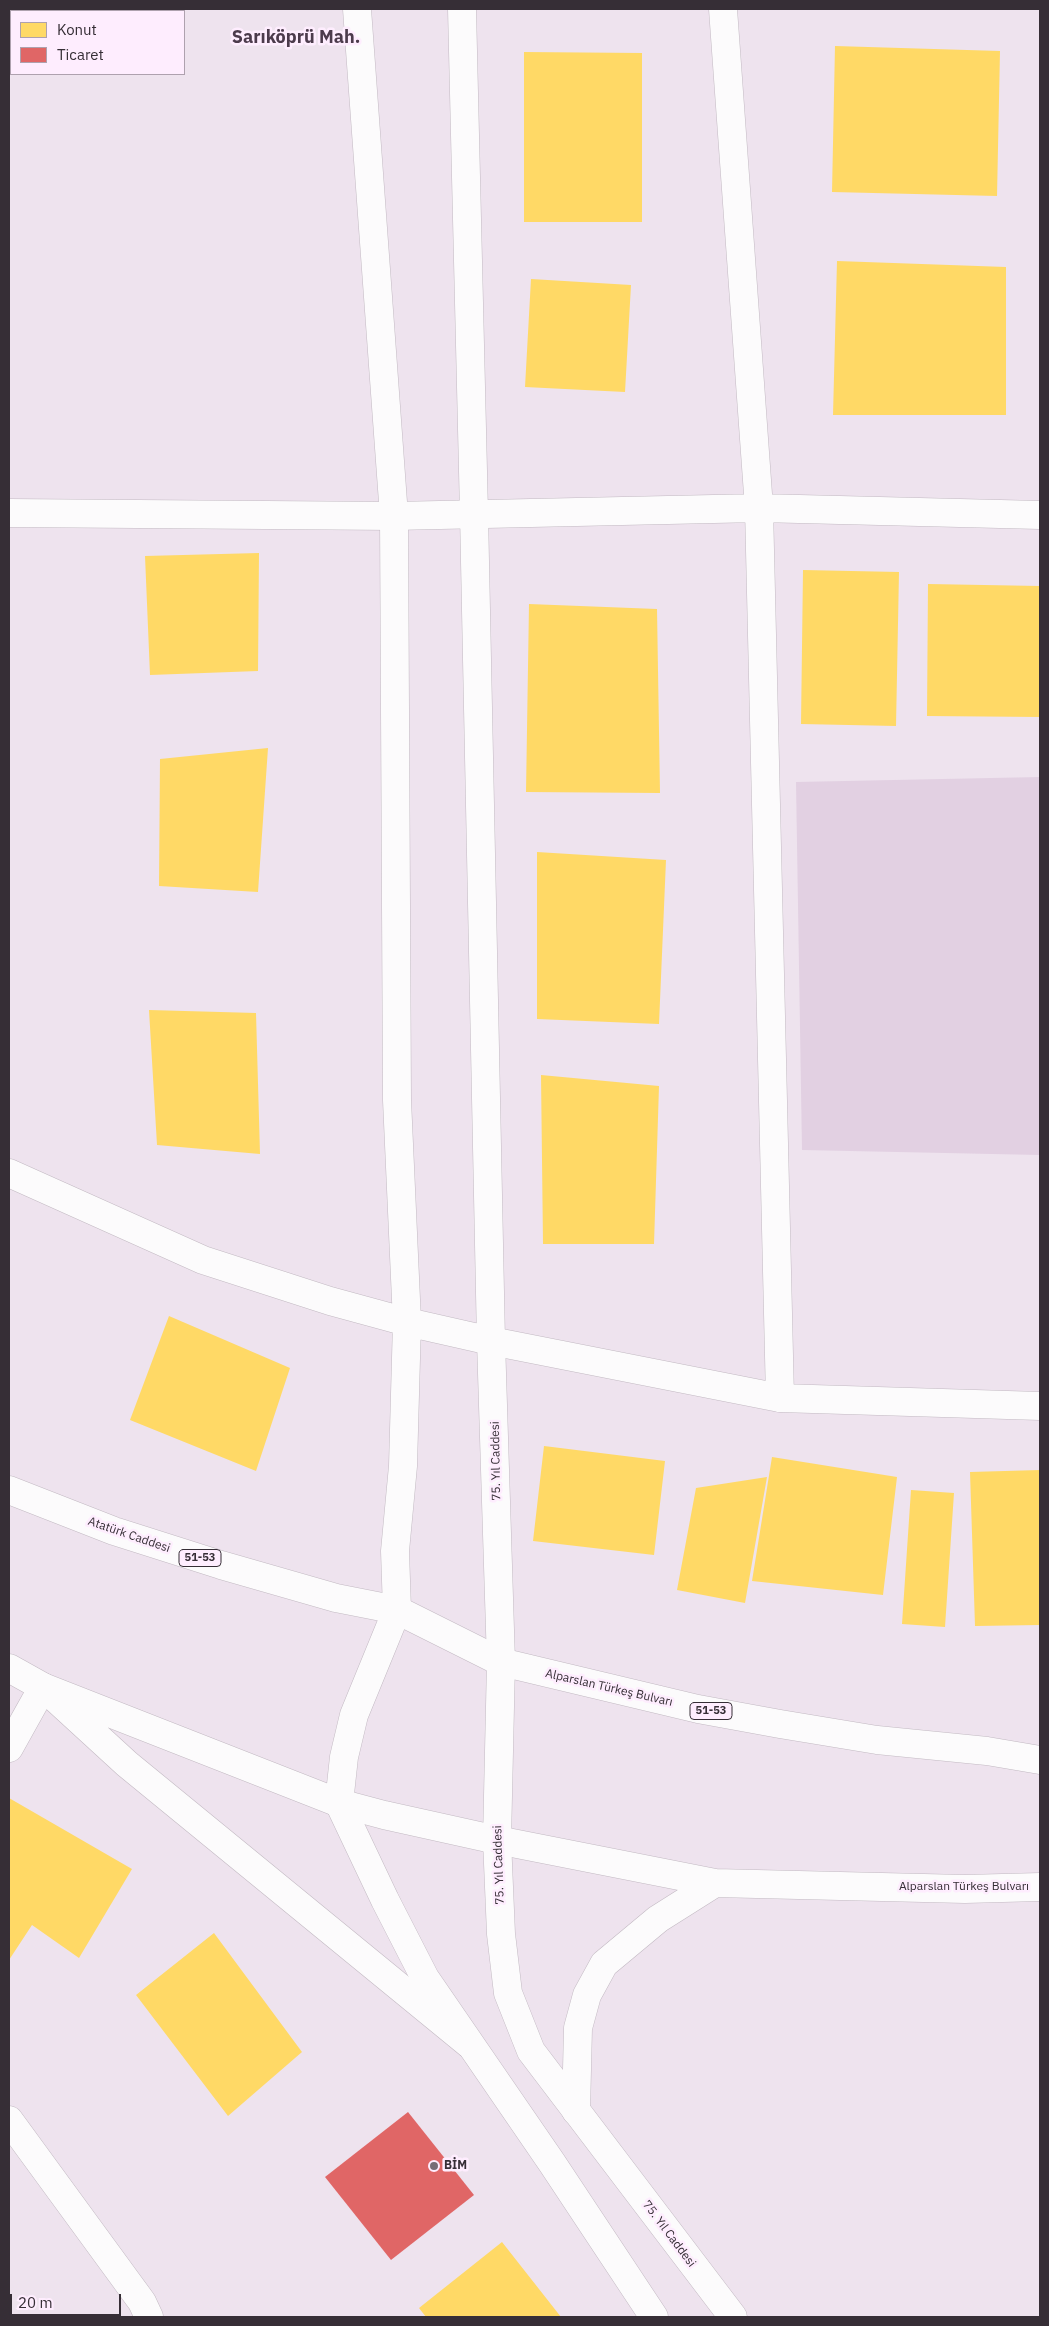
<!DOCTYPE html>
<html>
<head>
<meta charset="utf-8">
<style>
  body { margin:0 }
  #map { position:relative; width:1049px; height:2326px; overflow:hidden; background:#eee3ee; font-family:"IBM Plex Sans",sans-serif }
  canvas { display:block }
  .frame { position:absolute; inset:0; border:10px solid #362e36; pointer-events:none }
  .legend { position:absolute; left:10px; top:10px; width:175px; height:65px; box-sizing:border-box; background:#feedfe; border:1px solid #aea1ae; margin:0; padding:6px 9px; list-style:none; font-size:15px; color:#362e36 }
  .legend li { display:flex; align-items:center; gap:10px; height:25px }
  .legend b { width:25px; border:1px solid #aea1ae }
  .scale { position:absolute; left:10px; top:2294px; width:111px; height:22px; box-sizing:border-box; border:2px solid #362e36; border-top:0; padding-left:6px; font-size:15px; line-height:18px; white-space:nowrap; color:#362e36; -webkit-text-stroke:4px #feedfe; paint-order:stroke }
</style>
</head>
<body>
<div id="map">
<canvas width="1049" height="2326"></canvas>
<div class="frame"></div>
<ul class="legend">
<li><b style="height:14px;background:#ffd966"></b>Konut</li>
<li><b style="height:14px;background:#e06666"></b>Ticaret</li>
</ul>
<div class="scale">20 m</div>
</div>
<script>
const ctx = document.querySelector('canvas').getContext('2d');
ctx.lineJoin = 'round';
function paint(path, color) {
  ctx.fillStyle = color;
  ctx.fill(path, 'evenodd');
}
function poly(rows) {
  const path = new Path2D();
  for (const r of rows) {
    path.moveTo(r[0], r[1]);
    for (let i = 2; i < r.length; i += 2) path.lineTo(r[i], r[i + 1]);
  }
  return path;
}
function strokePath(path, color, width, dash) {
  ctx.strokeStyle = color;
  ctx.lineWidth = width;
  ctx.lineCap = dash ? 'butt' : 'round';
  ctx.setLineDash(dash || []);
  ctx.stroke(path);
}
function label(font, color, halo, rows, align = 'center') {
  ctx.font = font + ' "IBM Plex Sans",sans-serif';
  ctx.lineWidth = 5;
  ctx.setLineDash([]);
  ctx.textBaseline = 'middle';
  ctx.strokeStyle = halo;
  ctx.fillStyle = color;
  for (const [text, x, y, turn = 0] of rows) {
    ctx.save();
    ctx.translate(x, y);
    ctx.rotate((+turn || 0) * Math.PI / 180);
    ctx.textAlign = isNaN(turn) ? turn : align;
    if (halo) ctx.strokeText(text, 0, 0);
    ctx.fillText(text, 0, 0);
    ctx.restore();
  }
}
paint(poly([
  [1040,777,1040,1155,802,1150,796,782]
]), '#e2d0e2');
paint(poly([
  [835,46,1000,51,997,196,832,192],
  [524,52,642,53,642,222,524,222],
  [837,261,1006,267,1006,415,833,415],
  [531,279,631,285,625,392,525,387],
  [259,553,258,671,150,675,145,556],
  [803,570,899,572,896,726,801,724],
  [928,584,1040,586,1040,717,927,716],
  [529,604,657,609,660,793,526,792],
  [268,748,258,892,159,886,160,759],
  [537,852,666,860,659,1024,537,1019],
  [149,1010,256,1013,260,1154,157,1145],
  [541,1075,659,1086,654,1244,543,1244],
  [169,1316,290,1368,256,1471,130,1420],
  [544,1446,665,1461,654,1555,533,1541],
  [772,1457,897,1477,883,1595,752,1581],
  [1040,1470,1040,1625,975,1626,970,1472],
  [767,1477,745,1603,677,1590,696,1488],
  [911,1490,954,1493,945,1627,902,1624],
  [9,1798,132,1869,79,1958,32,1925,9,1960],
  [214,1933,302,2052,228,2116,136,1995],
  [502,2242,561,2317,426,2317,419,2308]
]), '#ffd966');
paint(poly([
  [408,2112,474,2195,391,2260,325,2177]
]), '#e06666');
const minor = poly([
  [723,9,759,508,780,1398],
  [9,513,394,516,759,508,1040,515],
  [491,1341,780,1398,1040,1406],
  [9,1748,43,1687],
  [9,2120,142,2302,149,2317]
]);
const tertiary = poly([
  [357,9,394,516,397,1100,407,1322,403,1466,395,1551,397,1610,354,1715,344,1757,339,1803,385,1900,425,1978,552,2163,654,2317],
  [462,9,474,513,491,1341,501,1662,497,1840,501,1934,508,1993,531,2051,733,2317],
  [9,1173,203,1260,330,1301,407,1322,491,1341]
]);
const primary = poly([
  [9,1490,114,1531,221,1565,336,1598,397,1610,501,1662,698,1709,780,1724,877,1740,987,1751,1040,1760],
  [9,1668,43,1687,339,1803,384,1815,497,1840,715,1883,965,1889,1040,1887],
  [55,1698,127,1764,469,2044],
  [576,2111,578,2028,587,1995,604,1964,658,1919,715,1883]
]);
strokePath(minor, '#c2b9c2', 29);
strokePath(tertiary, '#c2b9c2', 29);
strokePath(primary, '#c2b9c2', 29);
strokePath(minor, '#fcfbfc', 28);
strokePath(tertiary, '#fcfbfc', 28);
strokePath(primary, '#fcfbfc', 28);
for (const [x, y, r, color] of [
  [434,2166,5,"#766d76"]
]) {
  const dot = new Path2D();
  dot.arc(x, y, r, 0, 2 * Math.PI);
  ctx.fillStyle = color;
  ctx.fill(dot);
  strokePath(dot, '#feedfe', 2);
}
for (const [x, y, w] of [
  [200,1558,42],
  [711,1711,42]
]) {
  const box = new Path2D();
  box.roundRect(x - w / 2, y - 8.5, w, 17, 4);
  ctx.fillStyle = '#feedfe';
  ctx.fill(box);
  strokePath(box, '#362e36', 1);
}
label('bold 11px', '#362e36', null, [
  ["51-53",200,1558],
  ["51-53",711,1711]
]);
label('12px', '#362e36', '#feedfe', [
  ["75. Yıl Caddesi",496,1461,-91],
  ["Atatürk Caddesi",129,1535,19],
  ["Alparslan Türkeş Bulvarı",609,1688,13],
  ["75. Yıl Caddesi",499,1865,-92],
  ["Alparslan Türkeş Bulvarı",964,1887],
  ["75. Yıl Caddesi",669,2234,53]
]);
label('bold 12px', '#362e36', '#feedfe', [
  ["BİM",444,2166]
], 'left');
label('bold 18px', '#4c3b4c', '#feedfe', [
  ["Sarıköprü Mah.",296,38]
]);
</script>
</body>
</html>
